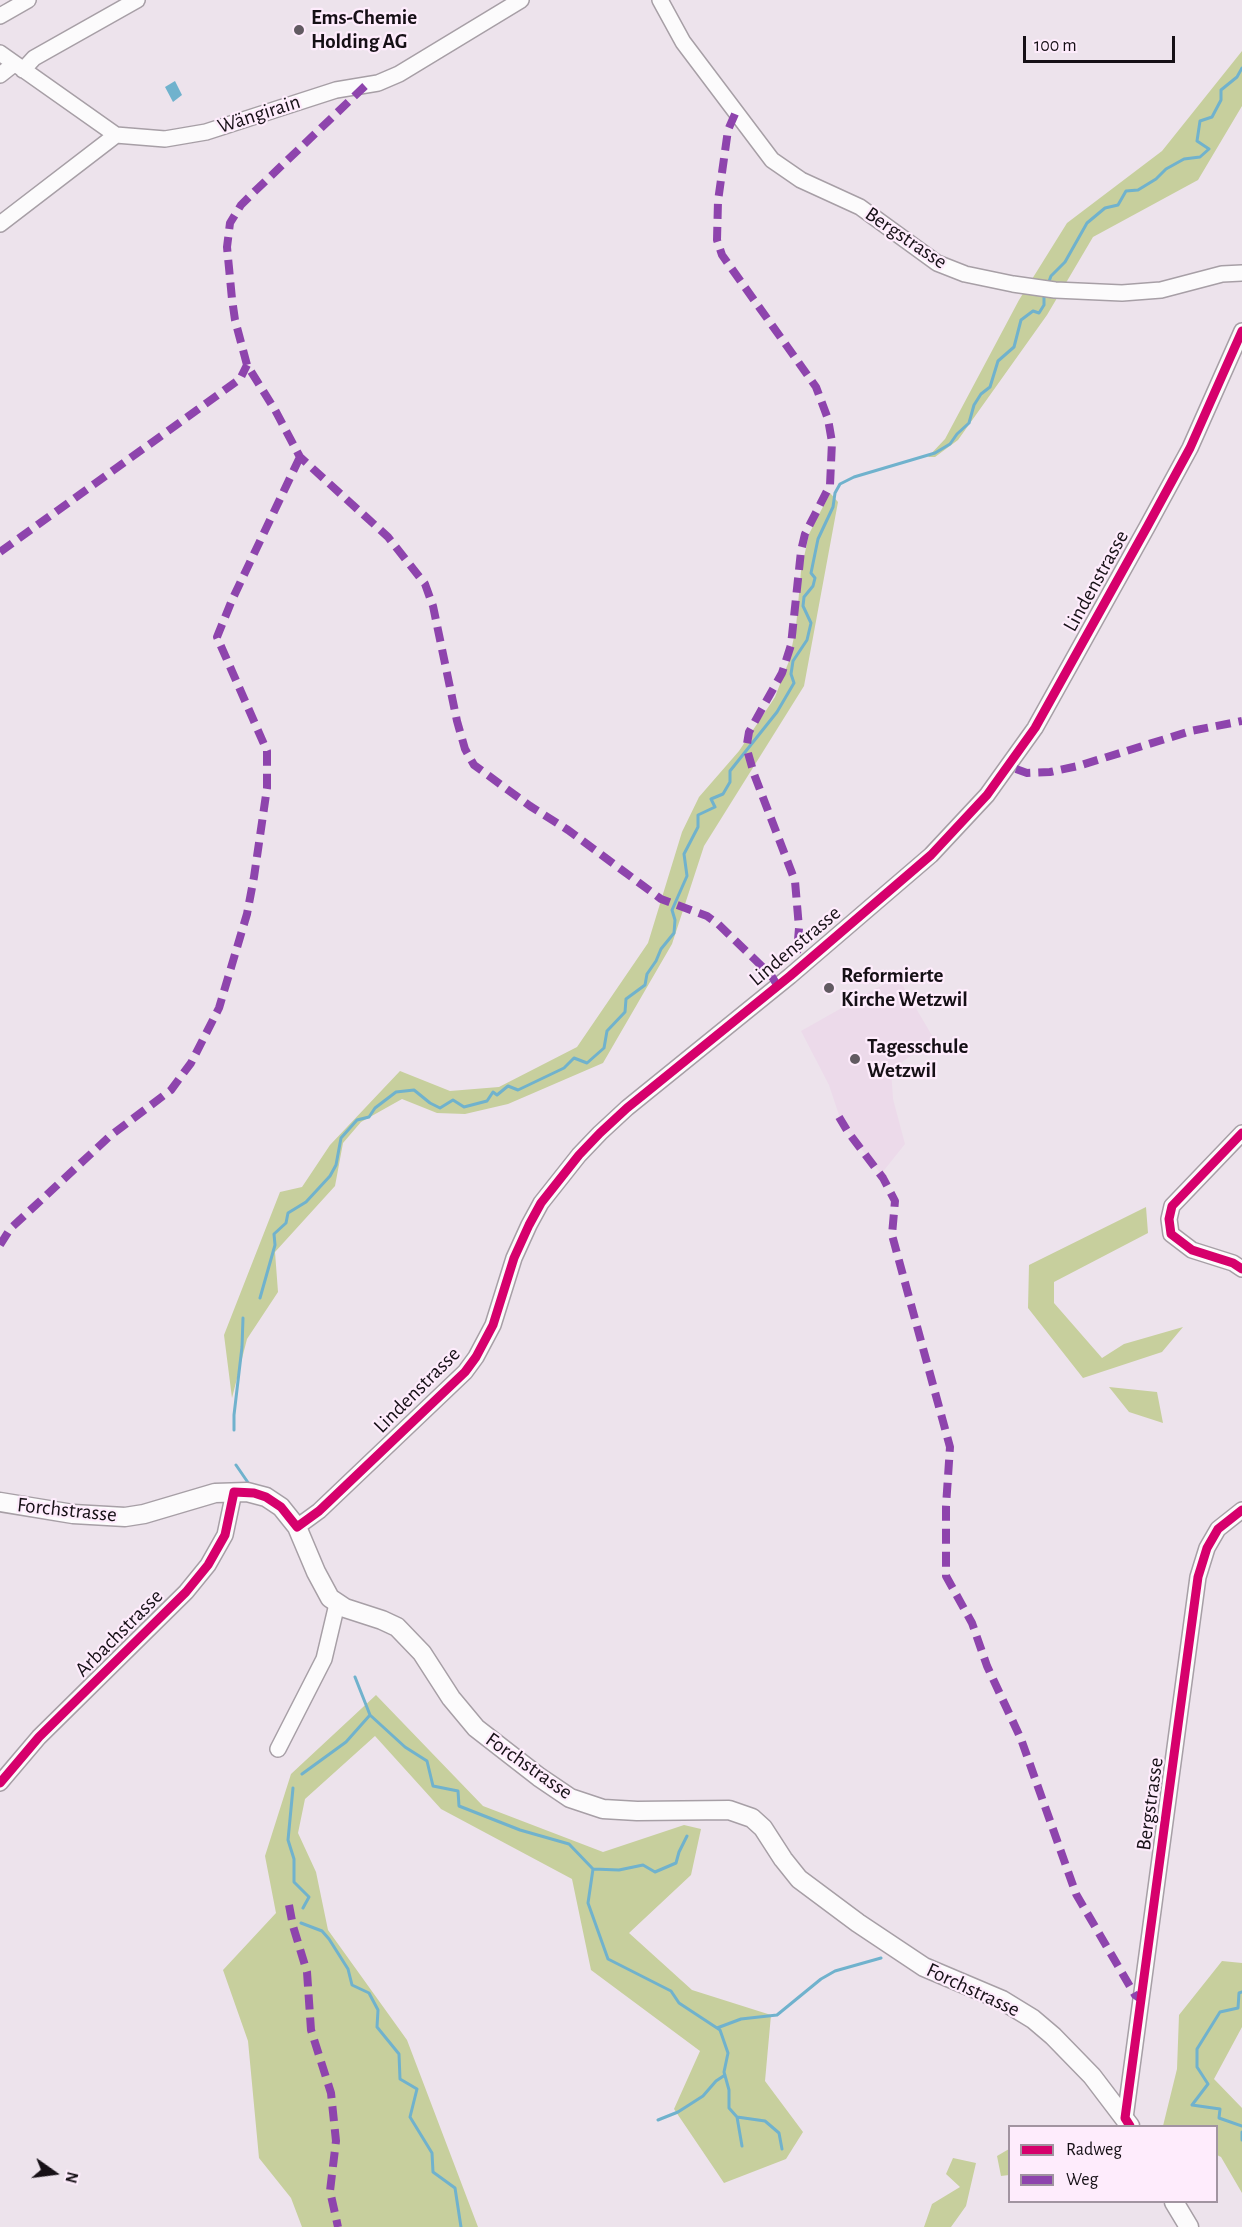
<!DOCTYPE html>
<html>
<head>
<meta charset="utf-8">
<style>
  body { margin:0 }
  #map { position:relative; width:1242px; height:2227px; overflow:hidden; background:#ede3ec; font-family:"Alegreya Sans",sans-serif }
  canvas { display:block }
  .legend { position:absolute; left:1008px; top:2125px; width:210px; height:78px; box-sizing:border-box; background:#feecfc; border:2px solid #a194a0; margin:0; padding:8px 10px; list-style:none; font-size:18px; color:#161016 }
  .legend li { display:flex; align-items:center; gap:12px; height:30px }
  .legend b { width:30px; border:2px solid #a194a0 }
  .north { position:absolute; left:24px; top:2143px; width:60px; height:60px; -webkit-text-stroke:4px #feecfc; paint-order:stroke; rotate:104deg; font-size:16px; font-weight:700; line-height:24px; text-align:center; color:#161016 }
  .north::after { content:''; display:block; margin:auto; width:21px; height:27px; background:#161016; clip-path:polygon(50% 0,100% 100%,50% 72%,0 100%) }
  .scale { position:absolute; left:1023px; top:36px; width:152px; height:27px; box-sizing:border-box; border:3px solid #161016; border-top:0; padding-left:8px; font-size:18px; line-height:21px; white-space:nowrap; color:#161016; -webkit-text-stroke:4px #feecfc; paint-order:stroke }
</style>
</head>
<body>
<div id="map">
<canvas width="1242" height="2227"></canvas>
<ul class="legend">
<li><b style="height:8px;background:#d6006c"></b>Radweg</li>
<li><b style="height:8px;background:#8e44ad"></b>Weg</li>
</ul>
<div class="north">N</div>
<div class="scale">100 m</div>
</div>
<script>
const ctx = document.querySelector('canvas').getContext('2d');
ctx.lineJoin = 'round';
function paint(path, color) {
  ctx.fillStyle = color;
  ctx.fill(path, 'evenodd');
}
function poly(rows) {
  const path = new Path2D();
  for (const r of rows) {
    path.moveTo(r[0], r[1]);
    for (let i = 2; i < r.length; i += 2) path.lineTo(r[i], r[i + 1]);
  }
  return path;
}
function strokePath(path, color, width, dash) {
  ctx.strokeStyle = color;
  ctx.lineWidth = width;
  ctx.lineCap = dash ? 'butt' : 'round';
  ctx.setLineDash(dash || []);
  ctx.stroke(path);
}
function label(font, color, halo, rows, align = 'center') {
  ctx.font = font + ' "Alegreya Sans",sans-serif';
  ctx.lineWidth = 4.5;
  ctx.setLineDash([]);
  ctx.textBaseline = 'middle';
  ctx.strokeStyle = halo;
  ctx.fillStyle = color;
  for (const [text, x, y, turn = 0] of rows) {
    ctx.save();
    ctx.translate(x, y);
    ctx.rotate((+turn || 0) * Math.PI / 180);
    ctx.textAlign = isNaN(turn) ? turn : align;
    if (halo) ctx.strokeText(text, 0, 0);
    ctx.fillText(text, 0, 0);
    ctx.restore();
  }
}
paint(poly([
  [893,979,903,986,934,1039,891,1070,893,1099,905,1144,881,1174,842,1124,829,1085,801,1031]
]), '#ecdaea');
paint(poly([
  [1242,51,1242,106,1198,180,1093,237,1047,315,958,440,935,457,928,457,945,439,1019,300,1067,223,1162,151],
  [830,493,838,502,804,686,704,846,672,944,603,1063,508,1104,465,1114,437,1113,402,1099,361,1122,343,1143,335,1186,275,1252,278,1292,247,1339,232,1398,224,1335,280,1192,302,1187,330,1145,400,1071,450,1091,499,1087,577,1047,648,943,682,832,699,797,739,751,775,697,789,661,796,627,801,571,809,534],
  [1146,1207,1148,1233,1054,1282,1054,1303,1102,1358,1124,1344,1183,1327,1162,1352,1083,1378,1028,1308,1029,1265],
  [1109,1387,1157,1392,1163,1423,1129,1412],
  [376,1695,483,1806,603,1852,684,1825,701,1829,691,1875,629,1933,692,1990,771,2015,765,2081,803,2132,786,2159,724,2183,674,2109,700,2051,591,1970,572,1879,441,1809,375,1736,305,1799,298,1833,316,1872,328,1930,407,2040,478,2227,302,2227,291,2198,259,2158,248,2041,223,1970,276,1913,265,1856,291,1774],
  [1222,1961,1242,1963,1242,2027,1214,2079,1242,2108,1242,2193,1221,2157,1217,2155,1216,2126,1163,2126,1177,2069,1179,2015],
  [1009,2149,1009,2175,1001,2176,997,2156],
  [953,2158,976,2163,966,2206,951,2227,924,2227,932,2204,960,2187,946,2174]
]), '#c7cf9d');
paint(poly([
  [175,81,182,95,173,102,165,87]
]), '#70b2cd');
strokePath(poly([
  [1048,284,1051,276,1065,262,1087,223,1105,208,1118,205,1126,191,1138,190,1156,179,1166,169,1184,159,1200,157,1209,149,1197,141,1200,121,1212,117,1221,100,1221,90,1237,77,1242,68],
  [260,1298,275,1245,274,1234,286,1223,288,1213,306,1202,330,1176,336,1165,341,1138,357,1120,369,1117,375,1108,396,1092,414,1090,430,1103,440,1108,453,1100,464,1107,487,1101,493,1092,497,1095,508,1086,518,1090,564,1068,574,1058,587,1063,604,1048,607,1031,625,1012,626,999,645,985,647,974,656,961,661,949,674,933,675,920,672,910,687,876,684,854,698,827,698,815,715,807,711,799,723,794,730,782,730,771,777,712,794,683,791,674,793,661,807,640,811,623,803,606,804,597,813,586,815,578,811,573,818,539,833,507,835,493,840,484,854,477,935,453,950,444,957,434,969,423,974,405,981,394,990,387,998,361,1014,347,1021,320,1033,311,1039,313,1044,305,1044,293],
  [234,1430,234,1415,242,1347,243,1318],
  [236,1465,249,1484],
  [355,1677,370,1715,405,1747,427,1761,433,1786,458,1791,459,1806,520,1830,569,1844,593,1869,588,1903,608,1959,671,1991,679,2003,720,2030,728,2053,724,2072,729,2090,729,2108,737,2117,765,2121,779,2133,782,2149],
  [302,1774,346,1742,370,1715],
  [293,1788,288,1840,294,1859,294,1882,309,1897,303,1908],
  [593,1869,619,1870,643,1865,655,1872,676,1863,679,1852,687,1836],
  [301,1923,322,1931,329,1939,348,1969,352,1985,369,1993,378,2010,377,2027,399,2054,400,2079,417,2089,410,2117,432,2153,433,2172,455,2188,461,2227],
  [1242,1992,1239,1993,1238,2008,1220,2012,1197,2049,1197,2067,1208,2084,1192,2105,1220,2109,1219,2118,1242,2126],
  [717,2028,741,2019,777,2015,821,1979,835,1971,881,1958],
  [737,2117,742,2146],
  [658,2120,678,2112,703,2096,716,2081,725,2075],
  [1242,2132,1242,2140]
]), '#70b2cd', 3);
const minor = poly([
  [660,0,683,42,772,160,801,180,860,207,937,263,965,274,1013,284,1055,290,1122,293,1161,290,1222,274,1242,273],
  [0,16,28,0],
  [0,53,116,135,165,139,206,132,336,90,378,83,399,74,521,0],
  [23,70,34,58,137,0],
  [0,75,14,64],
  [0,224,116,135],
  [1242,1133,1172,1206,1169,1219,1171,1234,1192,1250,1233,1263,1242,1269],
  [297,1527,319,1511,465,1372,476,1357,493,1325,514,1258,529,1225,541,1203,579,1155,600,1133,627,1108,790,976,931,855,987,795,1035,728,1147,527,1190,448,1242,331],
  [278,1749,324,1659,337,1604],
  [0,1783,39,1737,186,1592,208,1565,225,1535,234,1492],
  [1125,2118,1198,1577,1207,1548,1218,1529,1242,1510]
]);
const major = poly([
  [0,1502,73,1514,125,1517,144,1514,215,1493,247,1492,266,1497,281,1507,297,1527,316,1572,330,1598,345,1608,382,1620,397,1627,422,1653,451,1698,476,1728,539,1777,570,1798,603,1809,637,1811,729,1810,752,1818,763,1828,783,1859,799,1879,858,1923,924,1967,1002,2000,1033,2019,1053,2036,1092,2076,1130,2126],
  [1174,2202,1189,2227]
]);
strokePath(minor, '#a79fa6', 18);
strokePath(major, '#a79fa6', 21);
strokePath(minor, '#fcfbfc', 15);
strokePath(major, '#fcfbfc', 18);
strokePath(poly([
  [365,86,253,193,241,205,230,223,227,247,232,299,235,320,247,365,275,410,300,457,388,537,425,584,433,606,457,721,465,749,474,765,530,806,568,830,661,899,707,916,718,924,771,975,777,985],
  [735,114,728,130,718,201,717,240,722,255,816,387,828,419,832,442,830,485,805,534,801,551,791,645,782,673,749,732,747,744],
  [0,552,240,379,247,365],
  [748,753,754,774,795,881,799,928,797,953],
  [1016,769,1027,773,1050,772,1078,766,1191,731,1242,721],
  [839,1117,848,1132,883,1178,895,1201,892,1235,950,1447,946,1506,946,1576,972,1623,987,1666,1021,1739,1076,1894,1135,1995,1142,2000],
  [0,1245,10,1229,110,1136,171,1090,191,1063,219,1008,247,914,254,877,267,788,267,751,217,637,232,600,300,457],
  [289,1905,293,1926,307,1972,311,2030,331,2093,336,2141,330,2191,338,2227]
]), '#8e44ad', 8, [15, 8]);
strokePath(poly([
  [1242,1133,1172,1206,1169,1219,1171,1234,1192,1250,1233,1263,1242,1269],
  [0,1783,39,1737,186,1592,208,1565,225,1535,234,1492,254,1493,266,1497,281,1507,297,1527,319,1511,465,1372,476,1357,493,1325,514,1258,529,1225,541,1203,579,1155,600,1133,627,1108,790,976,931,855,987,795,1035,728,1147,527,1190,448,1242,331],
  [1130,2126,1125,2118,1198,1577,1207,1548,1218,1529,1242,1510]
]), '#d6006c', 9);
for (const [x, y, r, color] of [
  [299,30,6,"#615a61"],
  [829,988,6,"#615a61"],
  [855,1059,6,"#615a61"]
]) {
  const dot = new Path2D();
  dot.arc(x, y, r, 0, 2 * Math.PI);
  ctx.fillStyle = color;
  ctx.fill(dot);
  strokePath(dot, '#feecfc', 2);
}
label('bold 21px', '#161016', '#feecfc', [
  ["Ems-Chemie",311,18],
  ["Holding AG",311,42],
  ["Reformierte",841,976],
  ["Kirche Wetzwil",841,1000],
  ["Tagesschule",867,1047],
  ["Wetzwil",867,1071]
], 'left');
label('21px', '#161016', '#feecfc', [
  ["Wängirain",259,114,-18],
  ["Bergstrasse",906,238,34],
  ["Lindenstrasse",1096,581,-61],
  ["Lindenstrasse",795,946,-40],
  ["Lindenstrasse",417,1390,-45],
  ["Forchstrasse",67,1510,6],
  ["Arbachstrasse",119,1633,-45],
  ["Forchstrasse",529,1766,35],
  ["Bergstrasse",1150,1804,-82],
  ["Forchstrasse",973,1990,25]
]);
</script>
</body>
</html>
